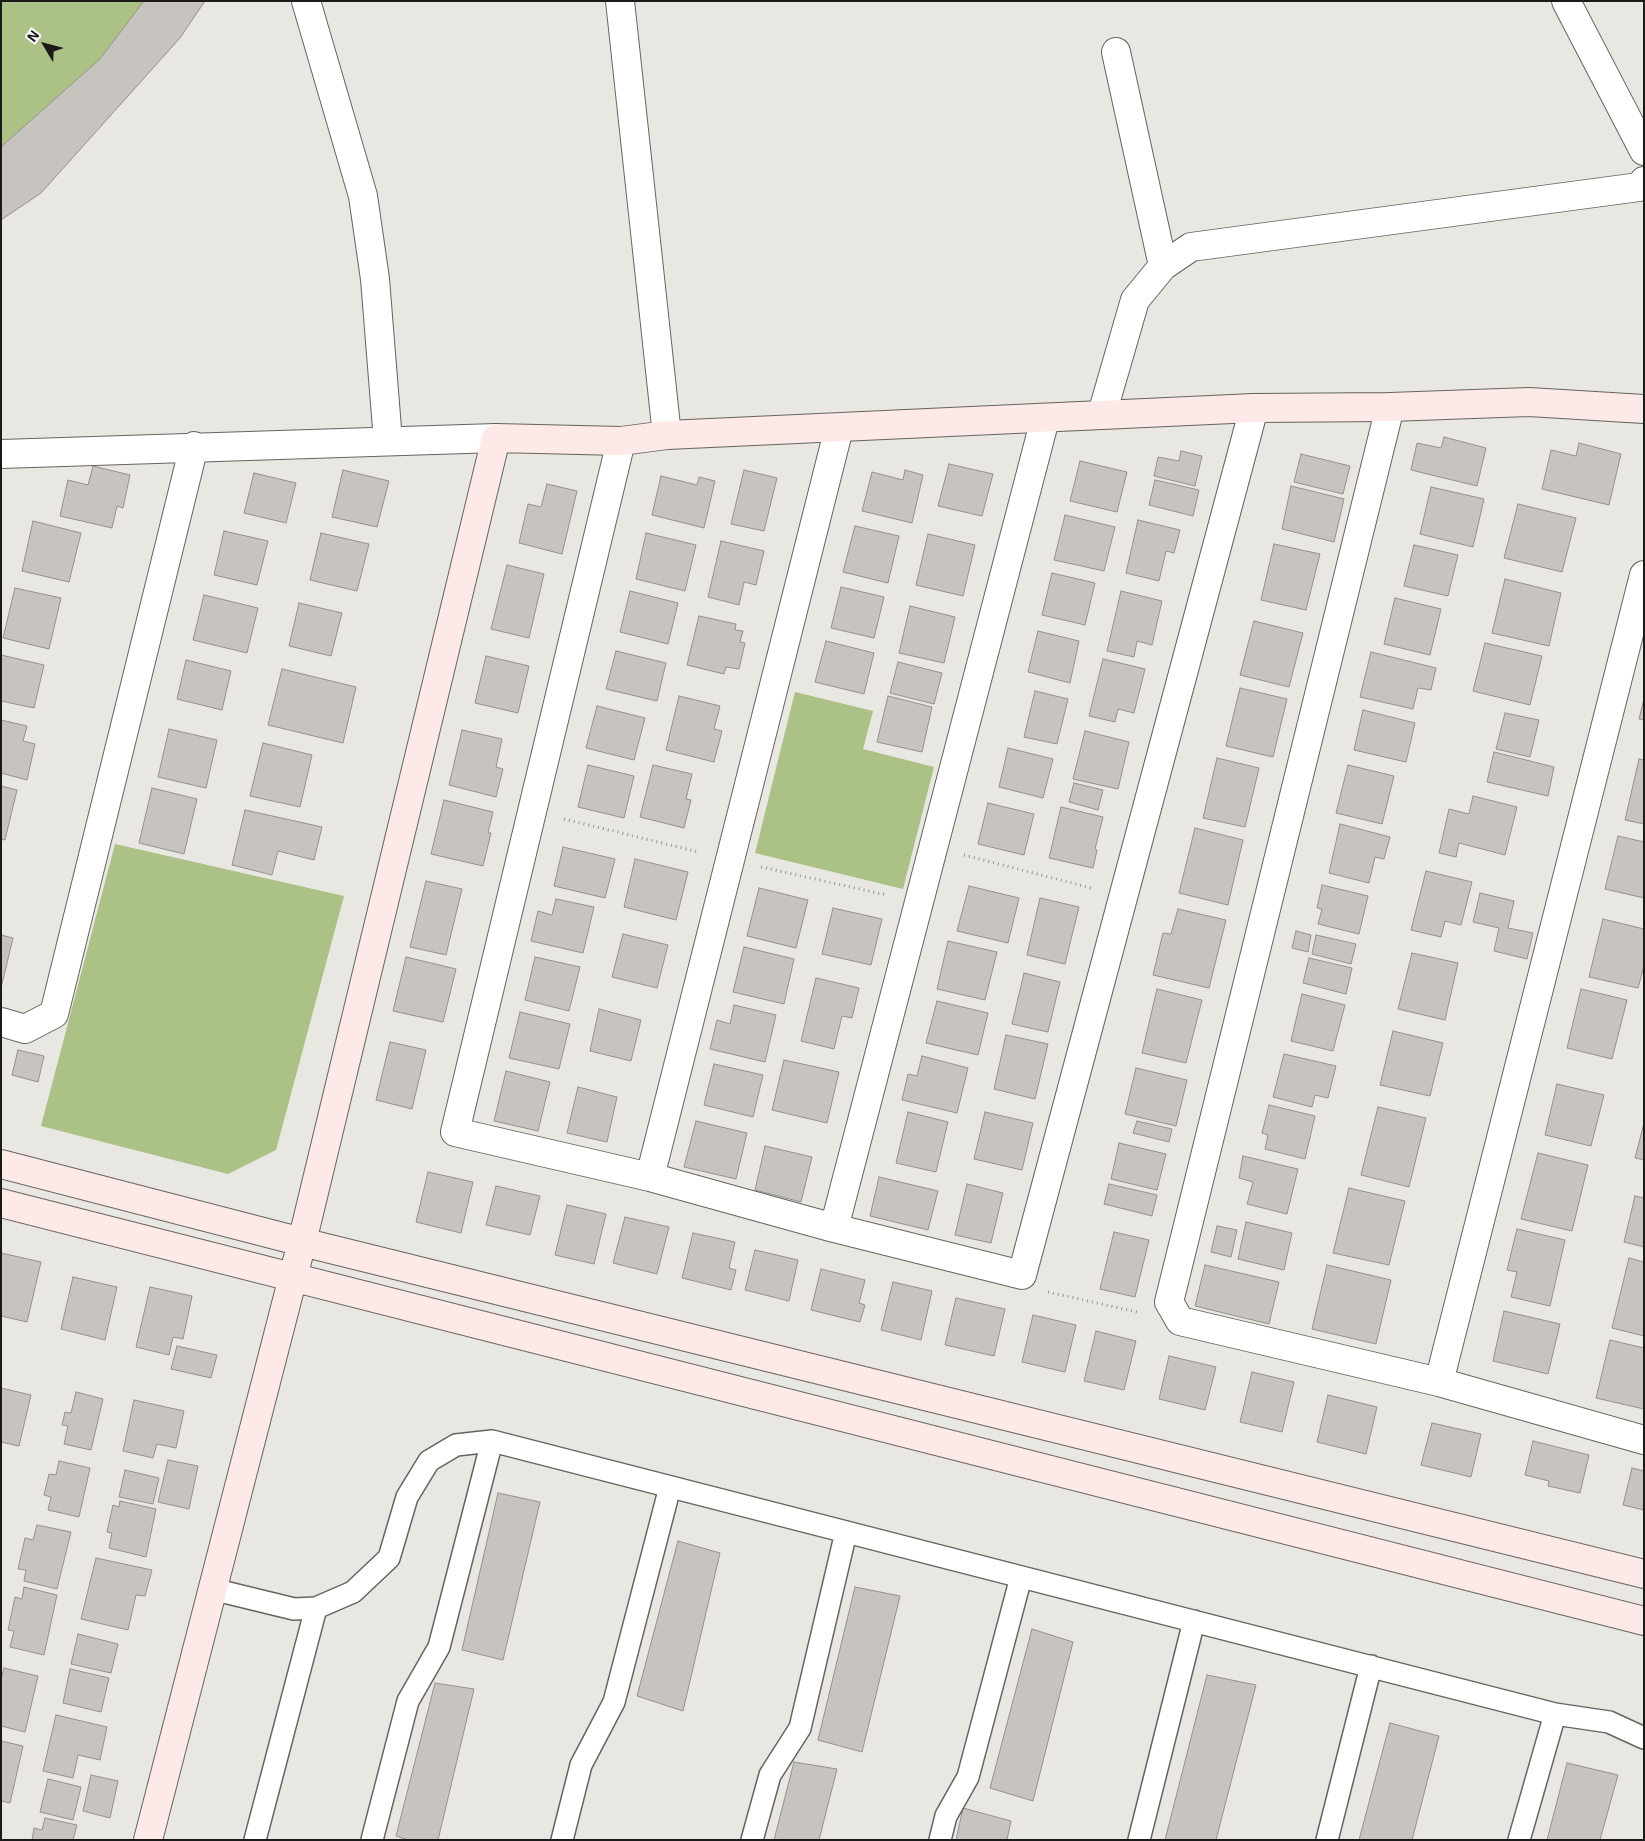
<!DOCTYPE html>
<html>
<head>
<meta charset="utf-8">
<style>
  body { margin:0 }
  #map { position:relative; width:1645px; height:1841px; overflow:hidden; background:#e9e7e2; font-family:"Exo 2",sans-serif }
  canvas { display:block }
  .frame { position:absolute; inset:0; border:2px solid #1b1a19; pointer-events:none }
  .north { position:absolute; left:20px; top:20px; width:50px; height:50px; -webkit-text-stroke:4px #fff; paint-order:stroke; rotate:307deg; font-size:14px; font-weight:700; line-height:20px; text-align:center; color:#1b1a19 }
  .north::after { content:''; display:block; margin:auto; width:18px; height:22px; background:#1b1a19; clip-path:polygon(50% 0,100% 100%,50% 72%,0 100%) }
</style>
</head>
<body>
<div id="map">
<canvas width="1645" height="1841"></canvas>
<div class="frame"></div>
<div class="north">N</div>
</div>
<script>
const ctx = document.querySelector('canvas').getContext('2d');
ctx.lineJoin = 'round';
function paint(path, color) {
  ctx.fillStyle = color;
  ctx.fill(path, 'evenodd');
}
function poly(rows) {
  const path = new Path2D();
  for (const r of rows) {
    path.moveTo(r[0], r[1]);
    for (let i = 2; i < r.length; i += 2) path.lineTo(r[i], r[i + 1]);
  }
  return path;
}
function strokePath(path, color, width, dash) {
  ctx.strokeStyle = color;
  ctx.lineWidth = width;
  ctx.lineCap = dash ? 'butt' : 'round';
  ctx.setLineDash(dash || []);
  ctx.stroke(path);
}
paint(poly([
  [1,1,144,1,100,59,1,147],
  [795,692,873,711,863,749,934,767,903,889,755,853],
  [115,844,344,896,276,1150,228,1174,41,1126]
]), '#abc185');
const building = poly([
  [144,1,205,1,180,38,41,193,1,220,1,147,100,59,144,1],
  [1444,437,1486,448,1477,486,1411,470,1417,443,1441,448,1444,437],
  [1579,443,1621,454,1609,505,1542,489,1551,450,1576,456,1579,443],
  [1181,451,1202,456,1195,486,1154,476,1158,457,1179,461,1181,451],
  [1301,454,1350,466,1343,494,1294,482,1301,454],
  [1080,461,1127,472,1117,512,1070,501,1080,461],
  [949,464,993,474,982,516,938,506,949,464],
  [93,466,130,475,123,508,117,506,112,528,60,516,68,480,88,485,93,466],
  [343,470,389,481,377,527,332,517,343,470],
  [744,470,777,478,764,531,731,524,744,470],
  [905,470,923,475,912,523,862,511,872,472,903,480,905,470],
  [254,473,296,483,286,523,244,513,254,473],
  [661,476,697,485,699,477,715,481,704,528,652,515,661,476],
  [1155,480,1199,490,1193,516,1149,505,1155,480],
  [547,484,577,491,562,554,519,543,528,504,541,507,547,484],
  [1291,486,1344,499,1334,542,1282,529,1291,486],
  [1431,487,1484,499,1473,547,1420,534,1431,487],
  [1518,504,1576,518,1562,572,1504,558,1518,504],
  [1065,515,1115,527,1104,571,1054,560,1065,515],
  [1138,520,1180,530,1174,553,1166,551,1159,581,1126,573,1138,520],
  [33,521,81,533,69,582,22,571,33,521],
  [855,526,899,536,888,583,843,572,855,526],
  [224,531,268,541,257,585,214,575,224,531],
  [321,533,369,544,357,591,310,580,321,533],
  [646,533,696,545,685,591,636,579,646,533],
  [928,534,975,545,963,596,916,585,928,534],
  [721,541,764,551,756,585,744,582,739,605,708,597,721,541],
  [1274,544,1320,554,1306,610,1261,600,1274,544],
  [1414,545,1458,555,1448,596,1404,586,1414,545],
  [507,565,544,574,529,638,491,629,507,565],
  [1052,573,1095,583,1085,625,1042,615,1052,573],
  [1505,579,1561,593,1549,646,1492,633,1505,579],
  [841,587,884,597,874,638,831,628,841,587],
  [15,588,61,598,49,649,3,638,15,588],
  [630,591,678,603,668,644,620,632,630,591],
  [1121,591,1162,601,1152,645,1137,641,1134,657,1107,651,1121,591],
  [204,595,258,608,247,653,193,640,204,595],
  [1395,598,1441,609,1430,655,1384,644,1395,598],
  [299,603,342,613,331,656,289,646,299,603],
  [910,606,955,617,944,663,899,653,910,606],
  [699,616,736,624,735,630,743,631,740,642,745,643,739,669,726,667,724,674,687,665,699,616],
  [1254,621,1303,633,1289,687,1240,675,1254,621],
  [1038,631,1079,641,1070,683,1028,672,1038,631],
  [826,641,874,653,864,694,815,682,826,641],
  [1485,643,1542,656,1530,705,1473,691,1485,643],
  [616,651,666,663,657,701,606,689,616,651],
  [1371,652,1436,668,1431,690,1418,688,1413,709,1360,697,1371,652],
  [1,655,44,665,34,708,1,701,1,655],
  [486,656,529,666,518,713,475,703,486,656],
  [1103,659,1145,669,1134,713,1118,709,1115,722,1089,716,1103,659],
  [186,660,231,671,222,710,177,699,186,660],
  [898,662,942,673,934,704,890,693,898,662],
  [282,669,356,687,343,743,268,725,282,669],
  [1240,688,1287,699,1273,757,1226,746,1240,688],
  [1035,691,1068,699,1057,744,1024,737,1035,691],
  [679,696,720,706,714,729,722,731,714,762,666,750,679,696],
  [888,696,932,707,922,752,877,742,888,696],
  [1644,699,1644,720,1639,719,1644,699],
  [597,706,645,718,634,760,586,748,597,706],
  [1363,710,1415,723,1406,762,1354,750,1363,710],
  [1505,713,1539,720,1530,757,1496,749,1505,713],
  [1,720,27,726,23,741,35,744,27,780,1,773,1,720],
  [169,729,217,740,206,788,158,777,169,729],
  [462,730,502,739,496,767,503,769,496,797,449,785,462,730],
  [1085,731,1129,742,1118,789,1073,779,1085,731],
  [263,743,312,755,300,807,250,796,263,743],
  [1008,748,1053,759,1043,798,999,787,1008,748],
  [1494,752,1554,767,1548,796,1487,782,1494,752],
  [1217,758,1259,768,1245,827,1203,818,1217,758],
  [1639,759,1644,760,1644,824,1625,820,1639,759],
  [588,765,634,776,624,818,578,807,588,765],
  [653,765,692,774,686,799,691,800,684,828,640,817,653,765],
  [1348,765,1394,776,1382,824,1336,813,1348,765],
  [1074,783,1103,790,1098,810,1069,802,1074,783],
  [1,786,17,790,5,840,1,839,1,786],
  [152,788,197,799,184,854,139,843,152,788],
  [1473,796,1517,807,1505,855,1459,843,1456,857,1439,853,1449,809,1469,814,1473,796],
  [444,800,493,812,488,833,491,833,483,866,431,854,444,800],
  [988,803,1034,814,1024,855,978,844,988,803],
  [1061,807,1103,817,1095,849,1097,850,1093,868,1049,858,1061,807],
  [245,810,322,827,314,860,278,851,272,875,232,865,245,810],
  [1340,824,1390,837,1384,859,1375,857,1369,883,1329,873,1340,824],
  [1195,828,1243,840,1228,905,1179,893,1195,828],
  [1618,836,1644,842,1644,898,1605,889,1618,836],
  [563,847,615,859,605,898,554,886,563,847],
  [635,859,688,872,676,920,624,907,635,859],
  [1426,871,1472,882,1461,925,1445,921,1441,937,1411,930,1426,871],
  [426,881,462,889,446,955,410,947,426,881],
  [1322,885,1368,896,1359,934,1318,924,1322,909,1317,908,1322,885],
  [969,886,1019,898,1008,943,957,931,969,886],
  [759,888,808,900,796,948,747,936,759,888],
  [1480,893,1514,901,1508,928,1533,933,1527,959,1494,951,1499,928,1473,922,1480,893],
  [1040,898,1079,907,1065,964,1027,955,1040,898],
  [556,899,594,907,583,953,531,941,538,911,552,915,556,899],
  [833,908,882,919,871,965,822,954,833,908],
  [1178,909,1226,920,1209,988,1153,975,1163,933,1171,934,1178,909],
  [1603,919,1644,929,1644,966,1638,988,1589,977,1603,919],
  [1296,931,1311,935,1308,952,1292,948,1296,931],
  [623,934,668,945,657,988,612,977,623,934],
  [1,935,13,938,1,988,1,935],
  [1316,935,1356,944,1351,964,1312,954,1316,935],
  [948,941,997,952,985,1000,937,989,948,941],
  [744,947,794,959,784,1004,733,992,744,947],
  [1412,953,1458,963,1445,1020,1398,1009,1412,953],
  [406,957,456,969,443,1022,393,1011,406,957],
  [535,957,580,967,569,1011,525,1000,535,957],
  [1309,958,1352,968,1346,994,1303,983,1309,958],
  [1024,973,1060,982,1048,1032,1012,1024,1024,973],
  [816,978,859,988,852,1018,842,1016,834,1049,801,1041,816,978],
  [1157,989,1202,1000,1186,1063,1142,1053,1157,989],
  [1581,989,1627,1000,1612,1059,1567,1048,1581,989],
  [1302,994,1345,1005,1333,1051,1291,1041,1302,994],
  [937,1001,988,1013,978,1055,926,1043,937,1001],
  [734,1005,776,1015,765,1062,710,1049,717,1020,730,1024,734,1005],
  [599,1009,641,1020,631,1061,590,1051,599,1009],
  [520,1012,570,1024,559,1069,509,1058,520,1012],
  [1393,1031,1443,1043,1430,1096,1380,1085,1393,1031],
  [1006,1035,1048,1044,1035,1099,994,1089,1006,1035],
  [390,1042,426,1050,412,1109,376,1100,390,1042],
  [18,1050,44,1056,38,1082,12,1075,18,1050],
  [1284,1054,1336,1066,1328,1098,1315,1095,1312,1107,1273,1097,1284,1054],
  [922,1056,968,1068,957,1113,902,1100,908,1074,917,1076,922,1056],
  [784,1060,839,1072,827,1123,772,1110,784,1060],
  [714,1064,763,1075,753,1117,704,1105,714,1064],
  [1136,1068,1187,1080,1176,1126,1125,1114,1136,1068],
  [506,1071,550,1082,538,1131,494,1121,506,1071],
  [1557,1084,1604,1095,1591,1146,1545,1135,1557,1084],
  [578,1087,617,1097,607,1142,567,1133,578,1087],
  [1269,1105,1315,1116,1305,1159,1265,1149,1268,1135,1262,1133,1269,1105],
  [1378,1107,1426,1118,1409,1187,1361,1175,1378,1107],
  [908,1112,948,1122,936,1172,896,1163,908,1112],
  [985,1112,1033,1123,1022,1170,974,1159,985,1112],
  [696,1121,747,1133,736,1179,684,1167,696,1121],
  [1137,1121,1172,1129,1169,1142,1133,1133,1137,1121],
  [1644,1123,1644,1160,1635,1158,1644,1123],
  [1119,1143,1166,1154,1157,1190,1111,1179,1119,1143],
  [765,1146,812,1157,801,1202,755,1190,765,1146],
  [1538,1153,1588,1165,1572,1231,1521,1219,1538,1153],
  [1243,1156,1298,1169,1287,1214,1247,1204,1253,1182,1239,1178,1243,1156],
  [428,1172,473,1182,461,1233,416,1222,428,1172],
  [879,1177,938,1191,928,1230,870,1216,879,1177],
  [967,1184,1003,1193,991,1243,955,1235,967,1184],
  [1109,1184,1157,1195,1152,1216,1104,1204,1109,1184],
  [496,1186,540,1196,530,1235,486,1225,496,1186],
  [1349,1188,1405,1201,1389,1265,1333,1253,1349,1188],
  [1635,1196,1644,1198,1644,1247,1624,1242,1635,1196],
  [567,1205,606,1214,594,1264,555,1255,567,1205],
  [625,1217,669,1227,657,1274,613,1263,625,1217],
  [1246,1222,1292,1233,1284,1270,1238,1259,1246,1222],
  [1217,1226,1237,1230,1231,1257,1211,1252,1217,1226],
  [1517,1229,1565,1240,1550,1306,1511,1297,1517,1272,1507,1270,1517,1229],
  [1114,1232,1149,1240,1135,1297,1100,1289,1114,1232],
  [693,1233,735,1242,729,1268,736,1270,731,1290,682,1278,693,1233],
  [755,1250,798,1260,789,1301,745,1290,755,1250],
  [1,1253,41,1262,27,1322,1,1316,1,1253],
  [1629,1258,1644,1262,1644,1336,1612,1328,1629,1258],
  [1205,1265,1279,1282,1269,1324,1195,1306,1205,1265],
  [1327,1265,1391,1280,1376,1344,1312,1329,1327,1265],
  [821,1269,865,1280,859,1303,865,1305,860,1322,811,1310,821,1269],
  [73,1277,117,1287,105,1340,61,1329,73,1277],
  [893,1282,932,1291,921,1340,881,1330,893,1282],
  [150,1287,192,1296,183,1339,173,1337,169,1355,136,1347,150,1287],
  [956,1298,1005,1309,994,1356,945,1345,956,1298],
  [1504,1311,1560,1324,1548,1374,1493,1361,1504,1311],
  [1033,1315,1076,1325,1065,1372,1022,1362,1033,1315],
  [1096,1331,1136,1341,1124,1390,1084,1381,1096,1331],
  [1610,1340,1644,1348,1644,1409,1596,1398,1610,1340],
  [177,1346,217,1355,211,1378,171,1369,177,1346],
  [1169,1356,1216,1367,1205,1410,1159,1399,1169,1356],
  [1252,1372,1294,1382,1282,1432,1240,1422,1252,1372],
  [1,1388,31,1395,19,1446,1,1442,1,1388],
  [76,1392,103,1399,91,1450,64,1444,68,1426,62,1425,65,1412,71,1413,76,1392],
  [1328,1395,1377,1407,1366,1454,1317,1442,1328,1395],
  [134,1400,184,1411,176,1448,157,1444,153,1458,123,1451,134,1400],
  [1432,1423,1481,1434,1471,1477,1421,1465,1432,1423],
  [1533,1441,1589,1455,1580,1493,1548,1486,1549,1481,1525,1475,1533,1441],
  [168,1460,198,1466,189,1509,158,1502,168,1460],
  [59,1461,90,1468,79,1517,48,1510,51,1497,44,1495,49,1474,56,1475,59,1461],
  [1632,1468,1644,1471,1644,1510,1623,1505,1632,1468],
  [125,1470,159,1478,153,1504,119,1497,125,1470],
  [498,1493,540,1502,503,1660,462,1650,498,1493],
  [120,1501,156,1509,146,1557,109,1548,112,1533,107,1532,113,1505,119,1507,120,1501],
  [37,1525,71,1532,57,1589,24,1581,26,1570,18,1569,25,1538,33,1540,37,1525],
  [678,1541,720,1553,683,1711,637,1696,678,1541],
  [96,1558,152,1570,145,1596,136,1595,128,1630,81,1619,96,1558],
  [24,1587,57,1595,44,1655,10,1647,14,1631,8,1630,15,1597,22,1599,24,1587],
  [855,1587,900,1596,862,1752,818,1740,855,1587],
  [1032,1629,1073,1642,1033,1801,990,1788,1032,1629],
  [78,1634,118,1644,111,1673,71,1664,78,1634],
  [4,1668,38,1676,25,1732,1,1726,1,1679,4,1668],
  [70,1669,109,1678,101,1712,63,1703,70,1669],
  [1207,1675,1256,1685,1216,1840,1165,1840,1207,1675],
  [435,1683,474,1689,438,1840,408,1840,396,1836,435,1683],
  [56,1715,107,1727,100,1760,78,1755,73,1778,43,1771,56,1715],
  [1390,1723,1439,1736,1412,1840,1359,1840,1390,1723],
  [1,1741,23,1746,10,1803,1,1801,1,1741],
  [794,1762,837,1769,819,1840,774,1840,794,1762],
  [1567,1763,1618,1775,1600,1840,1547,1840,1567,1763],
  [91,1775,118,1781,110,1818,83,1811,91,1775],
  [48,1779,81,1787,73,1820,40,1812,48,1779],
  [963,1808,1011,1821,1007,1840,956,1840,963,1808],
  [45,1818,77,1825,73,1840,32,1840,34,1828,42,1830,45,1818]
]);
paint(building, '#c7c4c0');
strokePath(building, '#94918d', 1);
const lane = poly([
  [212,1589,294,1609,316,1608,353,1592,389,1558,407,1497,429,1461,456,1445,492,1441,1555,1714,1609,1722,1644,1738],
  [255,1840,316,1608],
  [372,1840,408,1701,439,1647,492,1441],
  [562,1840,581,1765,614,1702,670,1487],
  [752,1840,770,1775,800,1728,846,1532],
  [940,1840,946,1816,968,1777,1021,1577],
  [1139,1840,1194,1621],
  [1327,1840,1371,1666],
  [1519,1840,1555,1714]
]);
const street = poly([
  [306,1,363,196,375,279,388,441],
  [620,1,667,435],
  [1566,1,1644,151],
  [1116,52,1163,266],
  [1390,407,1169,1302,1180,1321,1439,1382,1644,1440],
  [1102,414,1135,300,1163,266,1191,247,1639,187,1644,181],
  [621,441,455,1132,650,1177,834,1228,1022,1275,1254,408],
  [1,454,496,438],
  [1,1022,25,1029,54,1014,194,446],
  [650,1177,839,428],
  [834,1228,1045,419],
  [1439,1382,1644,575]
]);
const secondary = poly([
  [1,1164,302,1242,1644,1574],
  [1,1203,1644,1621],
  [148,1840,302,1242,496,438,621,441,667,435,1254,408,1390,407,1529,402,1644,409]
]);
strokePath(lane, '#666460', 24);
strokePath(street, '#666460', 30);
strokePath(secondary, '#666460', 30);
strokePath(poly([
  [564,819,699,852],
  [964,855,1091,888],
  [761,867,887,895],
  [1048,1292,1137,1312]
]), '#969491', 3, [1, 4]);
strokePath(lane, '#fff', 21);
strokePath(street, '#fff', 28);
strokePath(secondary, '#fde9e7', 28);
</script>
</body>
</html>
